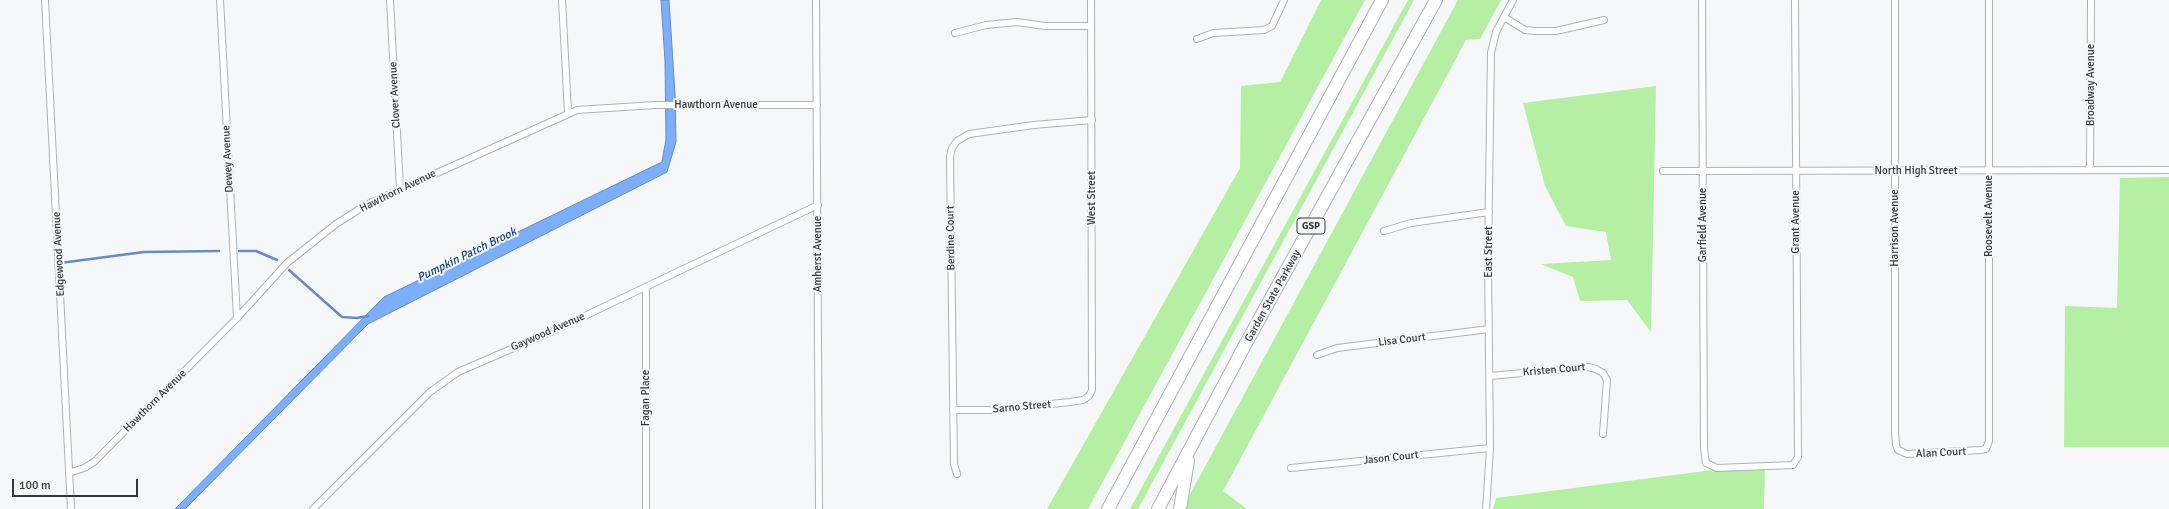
<!DOCTYPE html>
<html>
<head>
<meta charset="utf-8">
<style>
  body { margin:0 }
  #map { position:relative; width:2169px; height:509px; overflow:hidden; background:#f6f7f9; font-family:Signika,sans-serif }
  canvas { display:block }
  .scale { position:absolute; left:12px; top:479px; width:126px; height:18px; box-sizing:border-box; border:2px solid #383839; border-top:0; padding-left:5px; font-size:12px; line-height:14px; white-space:nowrap; color:#383839; -webkit-text-stroke:3px #f6f7f9; paint-order:stroke }
</style>
</head>
<body>
<div id="map">
<canvas width="2169" height="509"></canvas>
<div class="scale">100 m</div>
</div>
<script>
const ctx = document.querySelector('canvas').getContext('2d');
ctx.lineJoin = 'round';
function paint(path, color) {
  ctx.fillStyle = color;
  ctx.fill(path, 'evenodd');
}
function poly(rows) {
  const path = new Path2D();
  for (const r of rows) {
    path.moveTo(r[0], r[1]);
    for (let i = 2; i < r.length; i += 2) path.lineTo(r[i], r[i + 1]);
  }
  return path;
}
function strokePath(path, color, width, dash) {
  ctx.strokeStyle = color;
  ctx.lineWidth = width;
  ctx.lineCap = dash ? 'butt' : 'round';
  ctx.setLineDash(dash || []);
  ctx.stroke(path);
}
function label(font, color, halo, rows, align = 'center') {
  ctx.font = font + ' Signika,sans-serif';
  ctx.lineWidth = 4;
  ctx.setLineDash([]);
  ctx.textBaseline = 'middle';
  ctx.strokeStyle = halo;
  ctx.fillStyle = color;
  for (const [text, x, y, turn = 0] of rows) {
    ctx.save();
    ctx.translate(x, y);
    ctx.rotate((+turn || 0) * Math.PI / 180);
    ctx.textAlign = isNaN(turn) ? turn : align;
    if (halo) ctx.strokeText(text, 0, 0);
    ctx.fillText(text, 0, 0);
    ctx.restore();
  }
}
paint(poly([
  [1321,0,1365,0,1088,509,1047,509,1240,168,1241,86,1280,82],
  [1408,0,1414,0,1138,509,1130,509],
  [1458,0,1501,0,1480,39,1466,40,1223,491,1247,509,1182,509],
  [1656,86,1651,332,1627,300,1580,301,1573,277,1541,264,1611,260,1606,232,1566,226,1545,186,1523,103],
  [2169,177,2169,447,2064,447,2065,306,2117,308,2120,178],
  [1744,466,1765,466,1764,509,1493,509,1496,498]
]), '#b4efa3');
const water = poly([
  [661,0,669,0,675,94,676,142,667,172,368,324,185,509,175,509,384,297,662,162,666,139,665,61,661,0]
]);
paint(water, '#7caefa');
strokePath(water, '#688bc0', 1);
strokePath(poly([
  [239,251,256,251,277,260],
  [60,263,144,252,219,251],
  [289,270,342,317,357,318,368,316]
]), '#688bc0', 2.5);
const street = poly([
  [45,0,71,509],
  [220,0,237,318],
  [390,0,400,189],
  [562,0,568,112],
  [816,0,819,509],
  [1702,0,1704,449,1706,463,1717,468,1793,465,1798,457,1795,0],
  [1895,0,1895,431,1896,445,1898,450,1907,454,1981,450,1986,449,1989,441,1989,0],
  [1504,17,1525,30,1536,31,1556,31,1604,20],
  [955,33,986,25,1017,22,1045,26,1091,26],
  [1197,39,1213,33,1264,30,1272,26,1284,0],
  [2090,170,2091,0],
  [1663,171,2169,170],
  [1384,231,1411,223,1489,212],
  [1317,355,1337,348,1489,329],
  [1490,376,1588,367,1596,369,1603,373,1607,380,1603,434],
  [953,410,993,410,1070,402,1083,400,1089,396,1092,390,1091,0],
  [1291,468,1490,448],
  [69,473,84,468,94,462,237,318,287,263,336,224,366,205,577,110,655,105,817,105],
  [957,474,954,464,950,157,952,148,957,141,969,134,1034,125,1092,120],
  [313,509,430,392,458,372,553,331,818,205],
  [646,509,646,287],
  [1486,509,1490,448,1488,259,1491,53,1496,32,1513,0]
]);
const highway = poly([
  [1108,509,1382,0],
  [1158,509,1245,345,1436,0],
  [1180,509,1188,461]
]);
strokePath(street, '#b1b1b3', 8);
strokePath(highway, '#b1b1b3', 14);
strokePath(street, '#fff', 6);
strokePath(highway, '#fff', 12);
for (const [x, y, w] of [
  [1311,226,28]
]) {
  const box = new Path2D();
  box.roundRect(x - w / 2, y - 8, w, 16, 3);
  ctx.fillStyle = '#f6f7f9';
  ctx.fill(box);
  strokePath(box, '#383839', 1);
}
label('bold 10px', '#383839', null, [
  ["GSP",1311,226]
]);
label('11px', '#383839', '#f6f7f9', [
  ["Broadway Avenue",2091,85,-90],
  ["Clover Avenue",395,95,-93],
  ["Hawthorn Avenue",716,105],
  ["Dewey Avenue",228,159,-93],
  ["North High Street",1916,171],
  ["Hawthorn Avenue",398,191,-26],
  ["West Street",1092,198,-90],
  ["Roosevelt Avenue",1989,216,-90],
  ["Grant Avenue",1796,222,-90],
  ["Garfield Avenue",1703,225,-90],
  ["Harrison Avenue",1895,228,-90],
  ["Berdine Court",951,238,-91],
  ["East Street",1489,252,-90],
  ["Edgewood Avenue",59,254,-93],
  ["Amherst Avenue",818,254,-90],
  ["Garden State Parkway",1273,296,-61],
  ["Gaywood Avenue",548,332,-24],
  ["Lisa Court",1402,340,-7],
  ["Kristen Court",1554,370,-5],
  ["Fagan Place",646,398,-90],
  ["Hawthorn Avenue",155,401,-45],
  ["Sarno Street",1022,407,-5],
  ["Alan Court",1941,453,-3],
  ["Jason Court",1391,458,-6]
]);
label('italic 12px', '#134083', '#f6f7f9', [
  ["Pumpkin Patch Brook",467,255,-26]
]);
</script>
</body>
</html>
